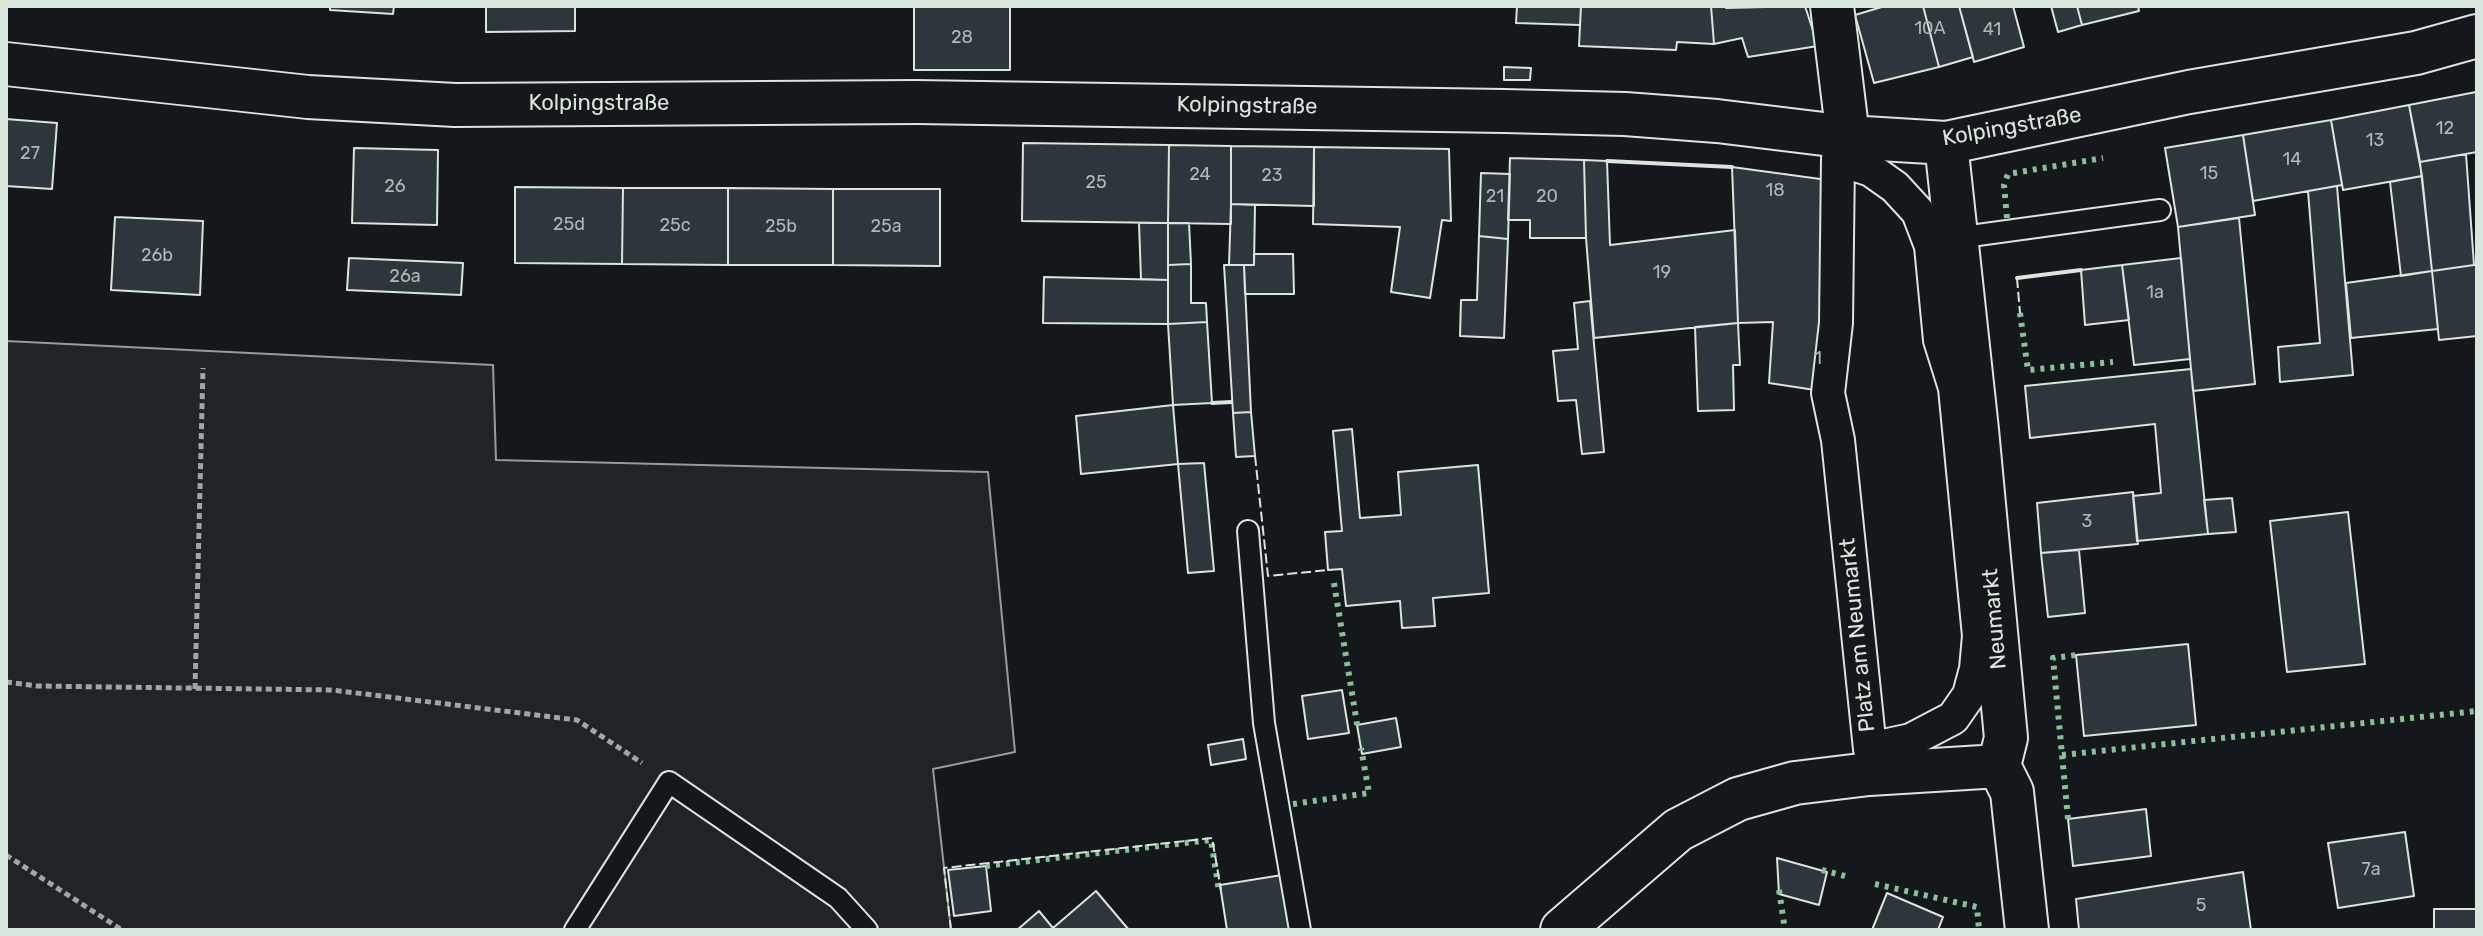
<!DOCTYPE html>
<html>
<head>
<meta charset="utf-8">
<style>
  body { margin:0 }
  #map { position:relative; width:2483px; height:936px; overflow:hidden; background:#14181c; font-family:Rubik,sans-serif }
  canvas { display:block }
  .frame { position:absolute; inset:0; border:8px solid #d8e6dc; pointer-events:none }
</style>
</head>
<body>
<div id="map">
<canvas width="2483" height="936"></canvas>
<div class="frame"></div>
</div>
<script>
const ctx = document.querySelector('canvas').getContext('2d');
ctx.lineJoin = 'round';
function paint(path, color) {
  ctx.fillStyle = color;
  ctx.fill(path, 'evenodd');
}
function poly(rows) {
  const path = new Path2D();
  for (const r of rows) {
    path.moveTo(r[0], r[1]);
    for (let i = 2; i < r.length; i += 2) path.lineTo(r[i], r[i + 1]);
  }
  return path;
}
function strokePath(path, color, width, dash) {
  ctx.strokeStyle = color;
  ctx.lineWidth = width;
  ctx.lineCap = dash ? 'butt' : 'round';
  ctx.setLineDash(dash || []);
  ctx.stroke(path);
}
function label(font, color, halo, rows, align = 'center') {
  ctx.font = font + ' Rubik,sans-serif';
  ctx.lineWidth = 6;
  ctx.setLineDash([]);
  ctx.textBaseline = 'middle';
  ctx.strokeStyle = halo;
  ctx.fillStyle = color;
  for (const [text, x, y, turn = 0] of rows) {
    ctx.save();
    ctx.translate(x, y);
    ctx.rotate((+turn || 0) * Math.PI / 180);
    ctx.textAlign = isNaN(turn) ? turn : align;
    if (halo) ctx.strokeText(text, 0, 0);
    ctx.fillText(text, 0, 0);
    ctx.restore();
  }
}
const green = poly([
  [6,341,493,365,496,460,988,472,1015,752,933,769,951,930,6,930,6,341]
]);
paint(green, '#202428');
strokePath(green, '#939e99', 2);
const building = poly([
  [330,6,394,6,393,14,330,10,330,6],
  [486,6,575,6,575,31,486,32,486,6],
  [914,6,1010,6,1010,70,914,70,914,6],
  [1517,6,1581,6,1580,25,1516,23,1517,6],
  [1581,6,1711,6,1714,44,1677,42,1676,50,1579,46,1581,6],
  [1711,6,1725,6,1726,8,1805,6,1818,46,1748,57,1742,38,1714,44,1711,6],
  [1885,6,1923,6,1939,67,1874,83,1855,15,1885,6],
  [1923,6,1959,6,1973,57,1939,67,1923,6],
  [1959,6,2013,6,2024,47,1974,62,1959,6],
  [2051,6,2077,6,2082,25,2058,32,2051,6],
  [2077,6,2138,6,2139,11,2082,25,2077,6],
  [1504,67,1531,68,1530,80,1504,80,1504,67],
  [2476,92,2477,152,2420,162,2409,105,2476,92],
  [2409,105,2422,176,2343,190,2331,120,2409,105],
  [6,119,57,123,52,189,6,186,6,119],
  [2331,120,2342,185,2253,201,2243,135,2331,120],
  [2243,135,2255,215,2178,227,2165,148,2243,135],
  [1023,143,1169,145,1168,223,1022,221,1023,143],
  [1169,145,1231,146,1231,224,1168,223,1169,145],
  [1231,146,1314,147,1314,206,1231,204,1231,146],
  [1314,147,1449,149,1451,221,1442,220,1430,298,1391,292,1400,227,1313,224,1314,147],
  [354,148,438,150,437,225,352,223,354,148],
  [2466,154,2474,265,2432,271,2420,162,2466,154],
  [1510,158,1584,160,1586,238,1530,238,1530,220,1508,220,1510,158],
  [1584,160,1607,161,1610,245,1735,230,1738,323,1594,338,1586,238,1584,160],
  [1732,167,1835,181,1828,392,1769,383,1773,322,1738,323,1732,167],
  [1481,173,1510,174,1508,239,1479,236,1481,173],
  [2422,176,2432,271,2401,276,2390,182,2422,176],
  [2337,186,2353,375,2280,382,2278,347,2320,343,2308,191,2337,186],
  [515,187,623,188,622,264,515,263,515,187],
  [623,188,728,188,728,265,622,264,623,188],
  [728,188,833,189,833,265,728,265,728,188],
  [833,189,940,189,940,266,833,265,833,189],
  [1231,204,1255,205,1254,265,1229,265,1231,204],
  [115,217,203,221,200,295,111,290,115,217],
  [2239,218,2255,384,2193,391,2178,227,2239,218],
  [1139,223,1168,223,1168,280,1141,279,1139,223],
  [1168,223,1189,223,1191,264,1168,265,1168,223],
  [1479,236,1508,239,1504,338,1460,336,1461,300,1477,300,1479,236],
  [1254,254,1293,254,1294,294,1245,294,1244,265,1254,265,1254,254],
  [349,258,463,263,461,295,347,290,349,258],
  [2181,258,2190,359,2134,365,2122,265,2181,258],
  [1191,264,1191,303,1206,303,1207,322,1168,324,1168,265,1191,264],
  [1224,265,1244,265,1251,412,1233,413,1224,265],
  [2122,265,2129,320,2085,325,2081,270,2122,265],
  [2474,265,2477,265,2477,336,2439,340,2432,271,2474,265],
  [2432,271,2438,329,2351,338,2346,283,2432,271],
  [1044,277,1168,280,1168,324,1043,323,1044,277],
  [1590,301,1604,452,1582,454,1576,400,1558,401,1553,351,1578,349,1574,303,1590,301],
  [1207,322,1212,403,1173,405,1168,324,1207,322],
  [1738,323,1740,365,1733,365,1734,410,1698,411,1695,327,1738,323],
  [2191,369,2208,534,2137,541,2133,496,2161,493,2155,424,2030,438,2025,386,2191,369],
  [1173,405,1178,464,1081,474,1076,416,1173,405],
  [1251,412,1255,456,1236,457,1233,413,1251,412],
  [1352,429,1360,518,1401,515,1398,472,1478,465,1489,593,1433,598,1435,626,1402,628,1400,601,1346,606,1342,569,1328,570,1325,532,1342,531,1333,431,1352,429],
  [1204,463,1214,571,1188,573,1178,464,1204,463],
  [2133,492,2138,544,2041,553,2037,503,2133,492],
  [2232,498,2236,532,2208,534,2204,500,2232,498],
  [2348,512,2365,664,2287,672,2270,521,2348,512],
  [2079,550,2085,613,2048,617,2041,553,2079,550],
  [2188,644,2196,725,2084,736,2076,655,2188,644],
  [1342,690,1349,733,1308,739,1302,696,1342,690],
  [1396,718,1401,747,1362,754,1357,725,1396,718],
  [1243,739,1246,759,1211,765,1208,745,1243,739],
  [2146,809,2151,856,2073,866,2068,819,2146,809],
  [2405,832,2414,896,2338,908,2328,843,2405,832],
  [1777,858,1827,872,1819,905,1779,894,1777,858],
  [986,866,991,911,954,916,948,870,986,866],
  [2243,872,2251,930,2079,930,2076,899,2243,872],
  [1282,875,1291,930,1227,930,1220,885,1282,875],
  [1096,891,1129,930,1050,930,1053,928,1096,891],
  [1887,893,1943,917,1938,930,1872,930,1887,893],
  [2434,909,2477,909,2477,930,2434,930,2434,909],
  [1039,911,1053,928,1050,930,1017,930,1039,911]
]);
paint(building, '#2c363c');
strokePath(building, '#d8e6dc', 2);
const service = poly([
  [1956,238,2160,210],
  [1248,531,1264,723,1300,930],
  [575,930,669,782,838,898,867,930]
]);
const pedestrian = poly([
  [1838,159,1871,170,1895,187,1918,212,1931,246,1940,340,1955,388,1979,636,1976,669,1969,695,1953,718,1911,740,1870,749,1838,440,1828,393,1836,323,1838,159]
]);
const minor = poly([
  [1832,6,1848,137],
  [6,64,308,97,455,105,916,102,1504,111,1625,114,1717,121,1848,137,1946,143,2189,92,2416,53,2477,36],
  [1999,766,2012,792,2027,930],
  [1562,930,1678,830,1738,799,1795,783,1869,774,1999,766,2006,738,1977,430,1946,143]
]);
strokePath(service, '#d8e6dc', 24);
strokePath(pedestrian, '#d8e6dc', 36);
strokePath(minor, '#d8e6dc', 46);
strokePath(poly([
  [6,682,37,686,332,690,577,720,642,763],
  [195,689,203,368],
  [6,855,122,930]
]), '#9da8a2', 5, [6, 4]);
strokePath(service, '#14181c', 20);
strokePath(pedestrian, '#14181c', 32);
strokePath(minor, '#14181c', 42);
strokePath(poly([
  [2007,218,2004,185,2008,174,2103,158],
  [2020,313,2028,370,2113,362],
  [1334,583,1358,730],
  [2062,755,2477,711],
  [1293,804,1369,793,1361,748],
  [2068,819,2053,658,2076,655],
  [986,866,1211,840,1219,891],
  [1822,870,1845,876],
  [1875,884,1977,907,1979,930],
  [1779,890,1785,930]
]), '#8ac095', 6, [4, 6]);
strokePath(poly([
  [2017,278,2020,313],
  [1255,456,1268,576,1328,570],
  [951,930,944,868,1212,838,1221,890]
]), '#d8e6dc', 2, [10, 4]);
strokePath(poly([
  [1607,161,1732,167],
  [2017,278,2081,270],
  [1212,403,1231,402]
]), '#d8e6dc', 4);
label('18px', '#adbab4', null, [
  ["10A",1930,29],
  ["41",1992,30],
  ["28",962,38],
  ["12",2445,129],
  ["13",2375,141],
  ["27",30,154],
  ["14",2292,160],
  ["15",2209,174],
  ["24",1200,175],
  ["23",1272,176],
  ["25",1096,183],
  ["26",395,187],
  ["18",1775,191],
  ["21",1495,197],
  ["20",1547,197],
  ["25d",569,225],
  ["25c",675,226],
  ["25b",781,227],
  ["25a",886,227],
  ["26b",157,256],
  ["19",1662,273],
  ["26a",405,277],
  ["1a",2155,293],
  ["1",1818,359],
  ["3",2087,522],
  ["7a",2371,870],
  ["5",2201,906]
]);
label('22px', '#d8e6dc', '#14181c', [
  ["Kolpingstraße",599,104],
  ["Kolpingstraße",1247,106,1],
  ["Kolpingstraße",2012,127,-10],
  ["Neumarkt",1995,619,-95],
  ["Platz am Neumarkt",1858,635,-96]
]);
</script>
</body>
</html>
